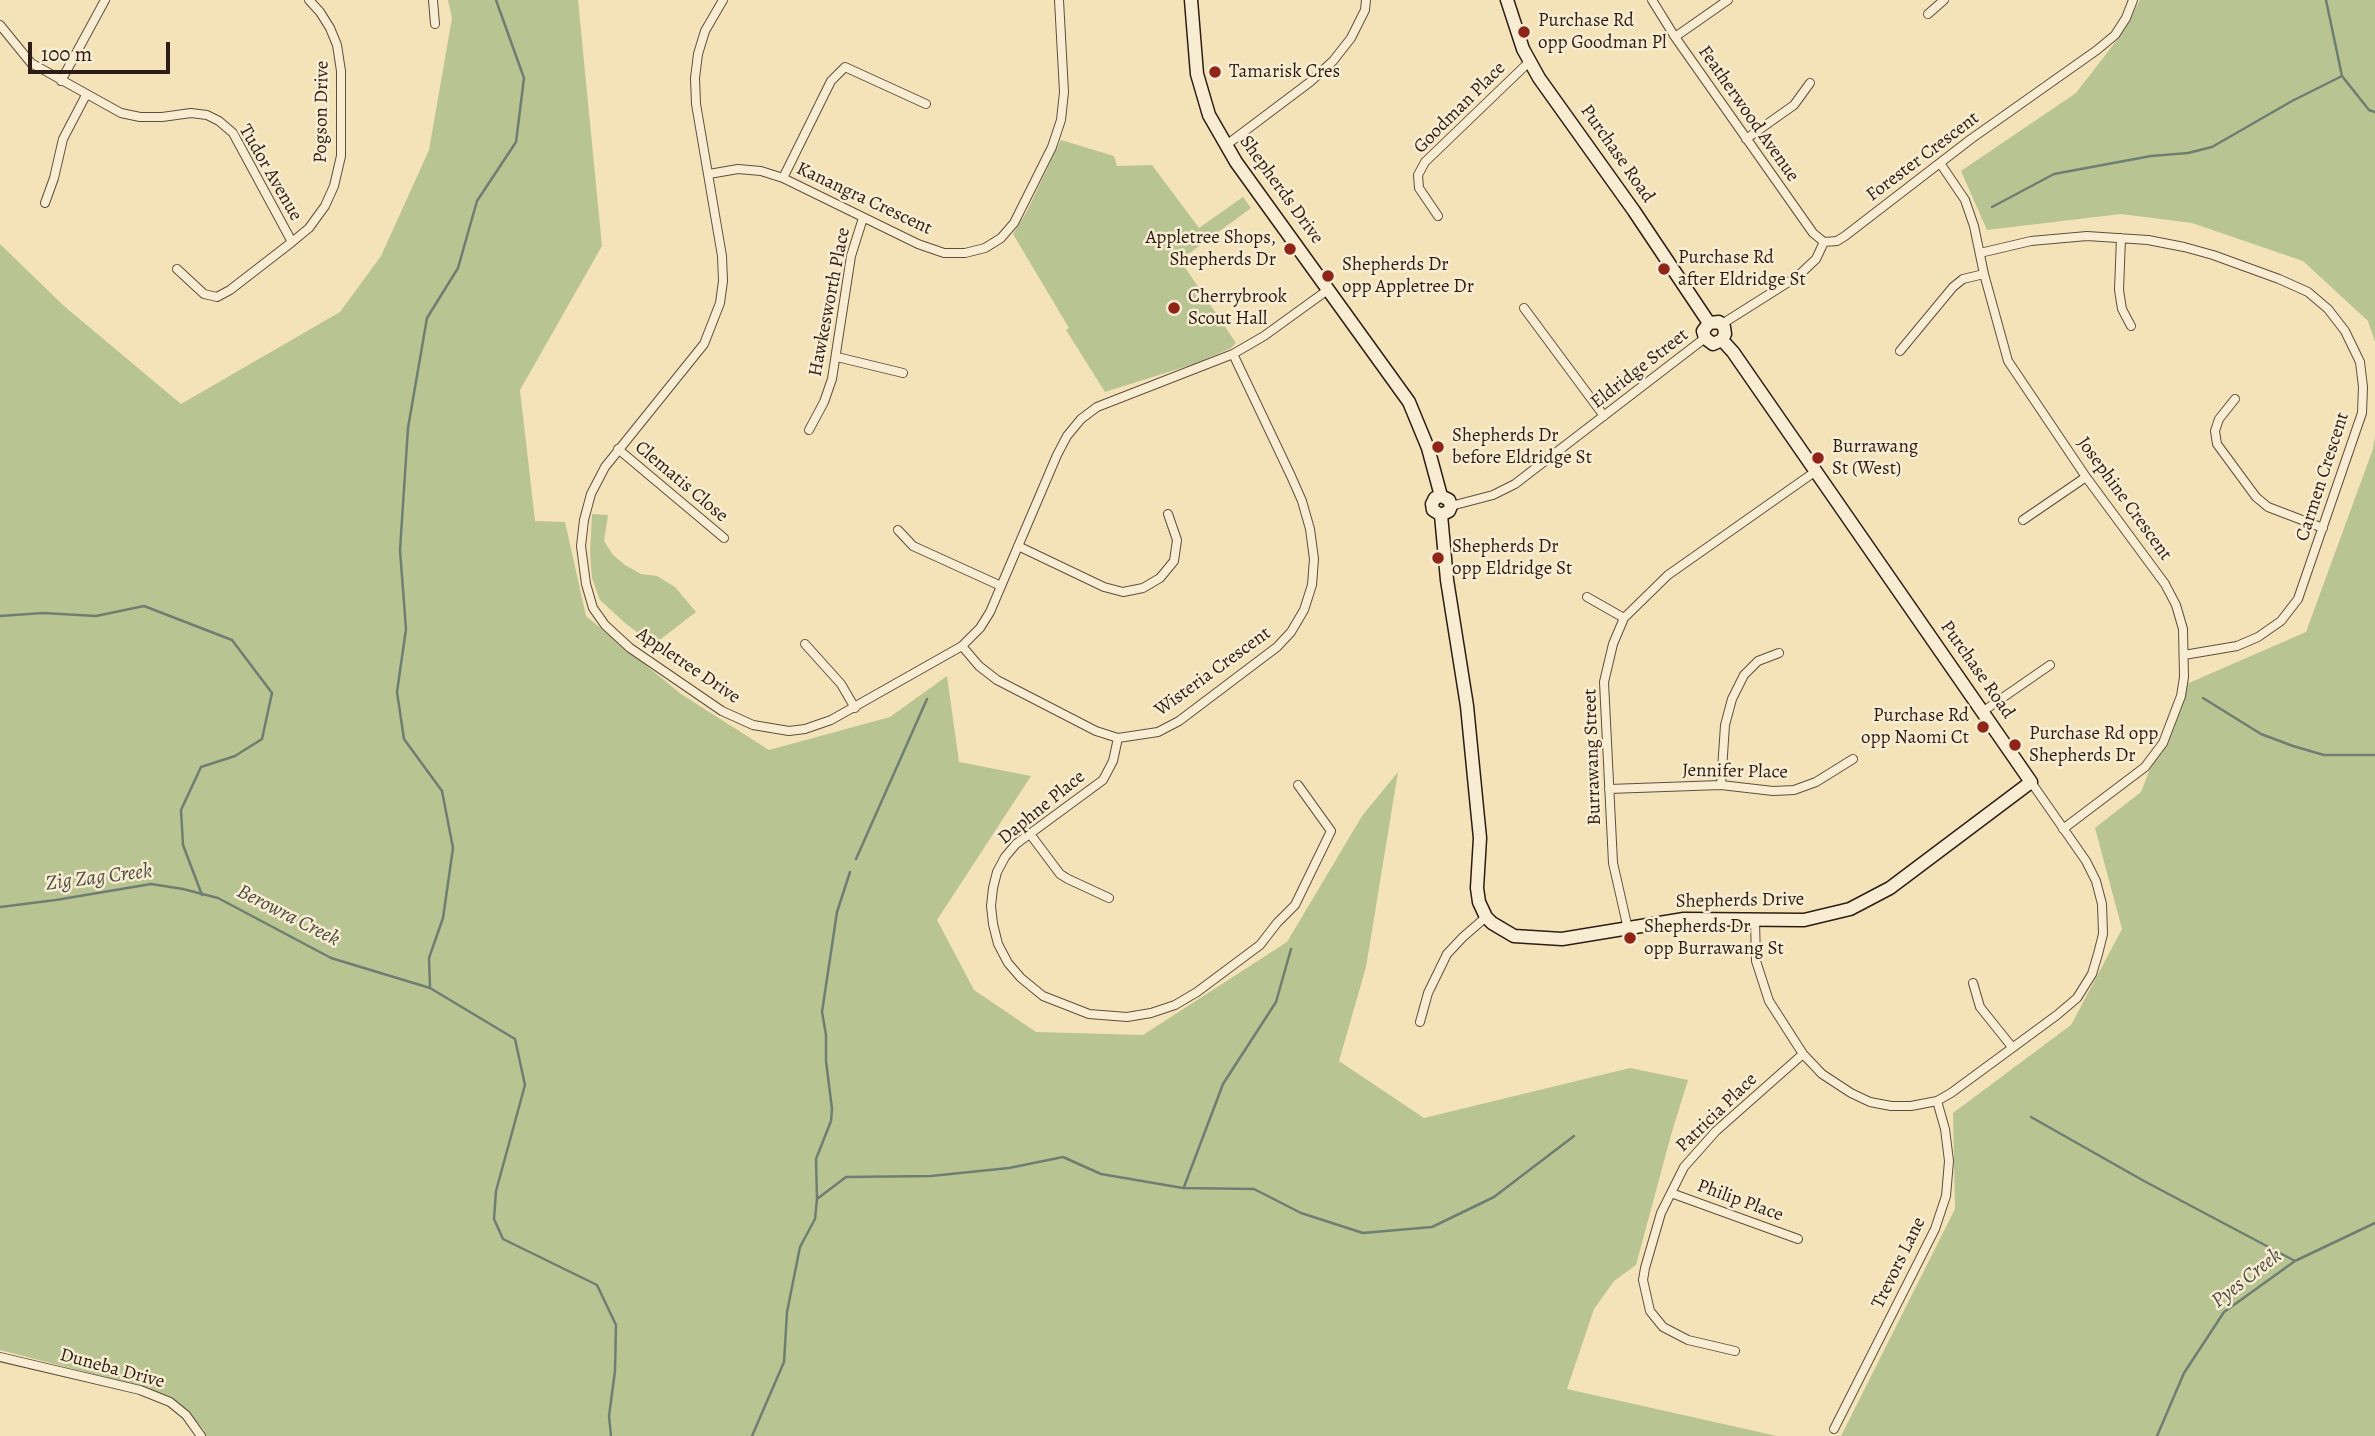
<!DOCTYPE html>
<html>
<head>
<meta charset="utf-8">
<style>
  body { margin:0 }
  #map { position:relative; width:2375px; height:1436px; overflow:hidden; background:#f4e3b9; font-family:Alegreya,serif }
  canvas { display:block }
  .scale { position:absolute; left:28px; top:42px; width:142px; height:32px; box-sizing:border-box; border:4px solid #2d1d15; border-top:0; padding-left:9px; font-size:21px; line-height:24px; white-space:nowrap; color:#2d1d15; -webkit-text-stroke:5px #f8edd2; paint-order:stroke }
</style>
</head>
<body>
<div id="map">
<canvas width="2375" height="1436"></canvas>
<div class="scale">100 m</div>
</div>
<script>
const ctx = document.querySelector('canvas').getContext('2d');
ctx.lineJoin = 'round';
function paint(path, color) {
  ctx.fillStyle = color;
  ctx.fill(path, 'evenodd');
}
function poly(rows) {
  const path = new Path2D();
  for (const r of rows) {
    path.moveTo(r[0], r[1]);
    for (let i = 2; i < r.length; i += 2) path.lineTo(r[i], r[i + 1]);
  }
  return path;
}
function strokePath(path, color, width, dash) {
  ctx.strokeStyle = color;
  ctx.lineWidth = width;
  ctx.lineCap = dash ? 'butt' : 'round';
  ctx.setLineDash(dash || []);
  ctx.stroke(path);
}
function label(font, color, halo, rows, align = 'center') {
  ctx.font = font + ' Alegreya,serif';
  ctx.lineWidth = 5;
  ctx.setLineDash([]);
  ctx.textBaseline = 'middle';
  ctx.strokeStyle = halo;
  ctx.fillStyle = color;
  for (const [text, x, y, turn = 0] of rows) {
    ctx.save();
    ctx.translate(x, y);
    ctx.rotate((+turn || 0) * Math.PI / 180);
    ctx.textAlign = isNaN(turn) ? turn : align;
    if (halo) ctx.strokeText(text, 0, 0);
    ctx.fillText(text, 0, 0);
    ctx.restore();
  }
}
paint(poly([
  [448,0,578,0,602,246,520,390,535,521,565,522,586,616,681,694,769,750,890,717,947,676,959,762,1031,776,937,920,974,990,1036,1032,1143,1035,1287,942,1362,816,1398,772,1366,967,1339,1061,1424,1118,1630,1068,1688,1080,1671,1135,1636,1265,1614,1281,1594,1309,1567,1389,1777,1436,206,1436,204,1430,189,1413,170,1399,140,1386,0,1350,0,244,64,306,181,404,340,312,381,256,429,150,452,18],
  [2140,0,2375,0,2375,342,2368,321,2303,261,2192,223,2121,214,1987,230,1961,171,2076,93,2117,40],
  [1061,140,1114,156,1117,166,1152,165,1199,228,1243,197,1251,208,1180,260,1236,343,1231,348,1197,363,1105,392,1066,330,1069,328,1013,234,1026,213],
  [2375,436,2375,1436,1841,1436,1955,1209,1953,1113,2071,1025,2122,929,2095,828,2141,792,2182,686,2306,632,2373,449],
  [592,514,608,515,604,541,613,555,625,565,641,574,657,576,675,587,696,612,657,642,649,641,625,623,600,600,592,578,590,553]
]), '#b8c492');
strokePath(poly([
  [2326,0,2342,76,2369,110,2375,112],
  [1992,207,2054,174,2151,156,2188,153,2212,147,2292,101,2342,76],
  [0,616,43,613,96,616,144,606,232,640,272,693,262,739,235,756,201,767,181,810,183,845,202,895],
  [2203,698,2261,734,2293,746,2324,755,2375,755],
  [856,859,927,699],
  [0,907,56,900,151,884,183,889,218,898,331,958,430,988,515,1039,525,1085,496,1191,494,1219,503,1239,597,1285,616,1325,615,1371,609,1416,611,1436],
  [430,988,429,958,443,918,453,848,442,791,404,739,397,692,406,629,400,550,408,428,427,318,458,268,477,201,516,142,524,78,496,0],
  [2031,1117,2144,1181,2295,1261],
  [1184,1187,1223,1084,1276,1002,1291,949],
  [817,1199,846,1177,931,1176,1009,1168,1063,1157,1101,1174,1183,1188,1254,1189,1301,1213,1363,1233,1432,1227,1494,1197,1574,1136],
  [752,1436,784,1362,787,1312,800,1247,815,1219,817,1199,816,1159,831,1121,832,1109,826,1061,826,1035,822,1012,837,912,850,872],
  [2157,1436,2184,1373,2224,1312,2295,1261,2375,1223]
]), '#707e72', 2.5);
const street = poly([
  [433,0,435,24],
  [723,0,705,31,698,54,695,78,696,104,722,256,723,281,720,303,704,344,605,467,591,494,584,520,581,546,586,584,593,608,605,625,630,648,722,711,753,725,789,731,805,729,831,720,962,646,980,628,990,612,1057,455,1067,436,1081,419,1097,407,1233,354,1264,336,1329,289],
  [1652,0,1675,37,1813,233,1824,242],
  [1928,14,1944,0],
  [0,25,31,63,121,113,140,117,162,117,191,113,207,115,219,121,233,133,292,242],
  [1675,37,1728,0],
  [61,81,105,0],
  [1746,139,1794,105,1810,83],
  [1225,146,1310,82,1333,61,1351,38,1365,10,1366,0],
  [1940,163,1965,200,1974,226,1984,274,2008,361,2086,477,2165,584,2176,605,2183,629,2184,677,2181,696,2163,743,2145,767,2063,829],
  [709,174,738,169,761,171,783,178,918,244,944,253,965,253,985,248,1001,238,1014,223,1052,147,1061,120,1064,92,1059,0],
  [783,178,831,81,845,67,926,104],
  [45,203,54,178,63,139,86,95],
  [1438,216,1419,188,1418,175,1425,162,1529,62],
  [2121,238,2119,290,2122,309,2131,326],
  [1824,242,1837,241,1845,236,1971,139,2097,50,2115,35,2126,18,2133,0],
  [1980,253,2031,241,2087,236,2148,240,2184,247,2213,255,2279,279,2308,292,2328,309,2345,331,2360,362,2363,387,2362,413,2298,599,2281,621,2258,637,2237,646,2184,655],
  [177,269,204,294,217,297,230,290,292,242,309,228,325,206,334,186,341,156,341,71,337,45,330,28,320,12,309,0],
  [1524,308,1604,416],
  [1722,324,1798,276,1816,259,1824,242],
  [1900,351,1953,287,1963,279,1984,274],
  [837,357,903,373],
  [2235,399,2219,419,2215,431,2217,444,2256,497,2268,507,2323,528],
  [809,430,824,402,832,379,851,256,863,218],
  [618,449,724,538],
  [1451,506,1493,495,1515,484,1705,338],
  [2023,520,2086,477],
  [898,530,913,546,1001,586],
  [1018,546,1104,587,1123,592,1143,588,1160,578,1174,561,1177,540,1168,514],
  [1587,597,1624,618],
  [805,644,841,684,855,708],
  [962,646,979,666,997,680,1096,731,1118,738,1158,732,1179,721,1277,647,1291,632,1304,610,1312,585,1314,559,1310,529,1302,501,1291,476,1233,354],
  [1982,712,2050,665],
  [1118,738,1113,761,1103,780,1016,844,1005,857,997,872,993,888,991,906,993,924,998,944,1008,963,1021,978,1043,996,1089,1014,1127,1017,1151,1013,1175,1005,1197,992,1260,945,1277,923,1295,905,1331,831,1298,785],
  [1721,785,1725,725,1732,699,1744,675,1758,661,1779,653],
  [1609,789,1721,785,1773,791,1794,790,1816,782,1853,759],
  [1030,834,1060,874,1068,879,1109,898],
  [1755,920,1756,961,1769,1001,1803,1054,1822,1074,1851,1093,1870,1102,1891,1106,1911,1106,1937,1101,1951,1093,2057,1015,2077,998,2092,974,2098,954,2103,934,2102,904,2096,881,2086,861,2031,782],
  [1628,929,1613,863,1604,682,1613,644,1624,618,1668,575,1816,471],
  [1973,983,1980,1007,2012,1047],
  [1420,1022,1428,993,1447,954,1463,937,1486,917],
  [1671,1193,1798,1239],
  [1735,1351,1688,1340,1663,1327,1650,1311,1643,1280,1645,1268,1661,1213,1684,1167,1716,1131,1803,1054],
  [0,1357,140,1390,170,1402,186,1415,201,1436],
  [1834,1429,1935,1229,1946,1196,1949,1161,1945,1129,1937,1101]
]);
const secondary = poly([
  [1191,0,1197,74,1209,115,1236,162,1409,402,1428,448,1441,496],
  [1507,0,1523,49,1539,78,1634,211,1709,323],
  [1709,323,1703,331,1705,338,1713,344,1722,340],
  [1709,323,1719,322,1724,327,1725,334,1722,340],
  [1441,515,1447,580,1467,706,1477,808,1480,838,1477,888,1479,902,1486,917,1492,923,1514,936,1562,939,1684,919,1804,920,1850,909,1890,888,2031,782,1733,352,1722,340],
  [1441,515,1449,511,1451,506,1449,500,1441,496],
  [1441,515,1433,510,1432,504,1435,498,1441,496]
]);
strokePath(street, '#5f4e3e', 10);
strokePath(secondary, '#2d1d15', 15);
strokePath(street, '#f8edd2', 8);
strokePath(secondary, '#f8edd2', 12);
for (const [x, y, r, color] of [
  [1524,32,7,"#8f2418"],
  [1215,72,7,"#8f2418"],
  [1290,249,7,"#8f2418"],
  [1664,269,7,"#8f2418"],
  [1328,276,7,"#8f2418"],
  [1174,308,7,"#8f2418"],
  [1438,447,7,"#8f2418"],
  [1818,458,7,"#8f2418"],
  [1438,558,7,"#8f2418"],
  [1983,727,7,"#8f2418"],
  [2015,745,7,"#8f2418"],
  [1630,938,7,"#8f2418"]
]) {
  const dot = new Path2D();
  dot.arc(x, y, r, 0, 2 * Math.PI);
  ctx.fillStyle = color;
  ctx.fill(dot);
  strokePath(dot, '#f8edd2', 2.5);
}
label('19px', '#2d1d15', '#f8edd2', [
  ["Purchase Rd",1538,21],
  ["opp Goodman Pl",1538,43],
  ["Tamarisk Cres",1229,72],
  ["Appletree Shops,",1276,238,"right"],
  ["Shepherds Dr",1276,260,"right"],
  ["Purchase Rd",1678,258],
  ["after Eldridge St",1678,280],
  ["Shepherds Dr",1342,265],
  ["opp Appletree Dr",1342,287],
  ["Cherrybrook",1188,297],
  ["Scout Hall",1188,319],
  ["Shepherds Dr",1452,436],
  ["before Eldridge St",1452,458],
  ["Burrawang",1832,447],
  ["St (West)",1832,469],
  ["Shepherds Dr",1452,547],
  ["opp Eldridge St",1452,569],
  ["Purchase Rd",1969,716,"right"],
  ["opp Naomi Ct",1969,738,"right"],
  ["Purchase Rd opp",2029,734],
  ["Shepherds Dr",2029,756],
  ["Shepherds Dr",1644,927],
  ["opp Burrawang St",1644,949]
], 'left');
label('19px', '#2d1d15', '#f8edd2', [
  ["Goodman Place",1460,108,-45],
  ["Pogson Drive",322,112,-89],
  ["Featherwood Avenue",1748,114,55],
  ["Purchase Road",1617,154,55],
  ["Forester Crescent",1923,157,-37],
  ["Tudor Avenue",270,173,60],
  ["Shepherds Drive",1281,190,54],
  ["Kanangra Crescent",864,199,25],
  ["Hawkesworth Place",830,302,-79],
  ["Eldridge Street",1640,369,-38],
  ["Carmen Crescent",2323,477,-72],
  ["Clematis Close",681,482,40],
  ["Josephine Crescent",2124,499,54],
  ["Appletree Drive",688,666,34],
  ["Purchase Road",1977,670,55],
  ["Wisteria Crescent",1213,672,-36],
  ["Burrawang Street",1593,757,-92],
  ["Jennifer Place",1735,772,1],
  ["Daphne Place",1042,808,-39],
  ["Shepherds Drive",1740,901,-1],
  ["Patricia Place",1717,1113,-44],
  ["Philip Place",1740,1201,20],
  ["Trevors Lane",1899,1263,-64],
  ["Duneba Drive",112,1369,15]
]);
label('italic 21px', '#4e4d44', '#f8edd2', [
  ["Zig Zag Creek",99,878,-7],
  ["Berowra Creek",288,916,27],
  ["Pyes Creek",2247,1279,-38]
]);
</script>
</body>
</html>
